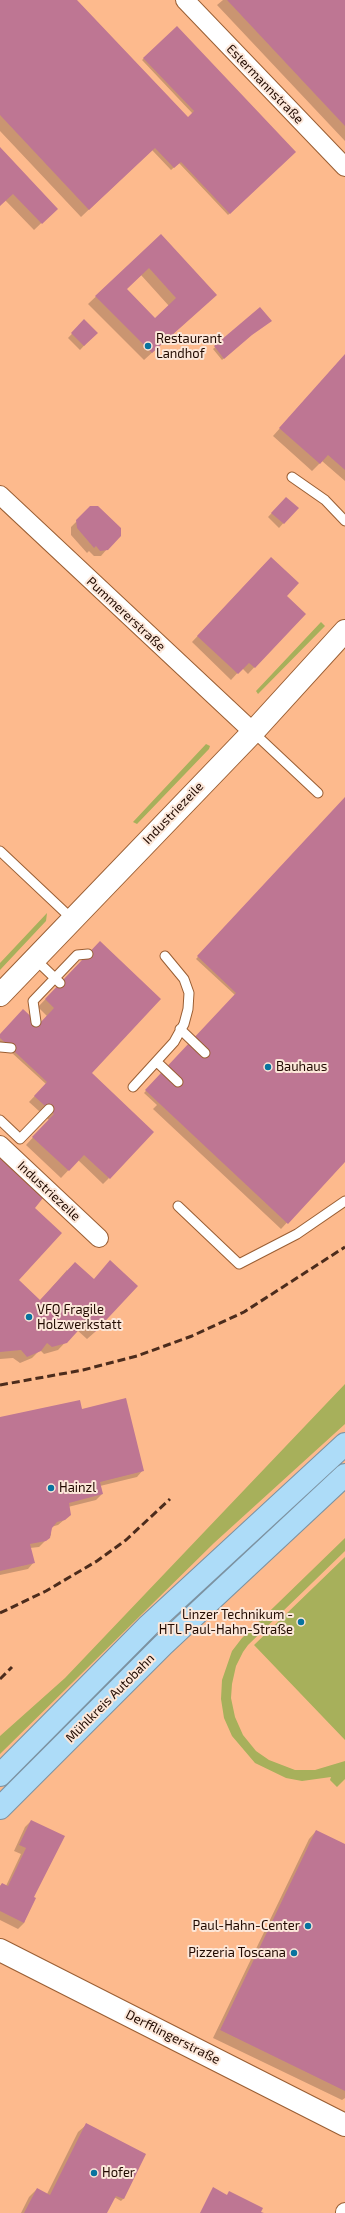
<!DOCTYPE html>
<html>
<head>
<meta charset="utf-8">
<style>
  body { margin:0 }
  canvas { display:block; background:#fdba8d }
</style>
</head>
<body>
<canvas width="345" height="2213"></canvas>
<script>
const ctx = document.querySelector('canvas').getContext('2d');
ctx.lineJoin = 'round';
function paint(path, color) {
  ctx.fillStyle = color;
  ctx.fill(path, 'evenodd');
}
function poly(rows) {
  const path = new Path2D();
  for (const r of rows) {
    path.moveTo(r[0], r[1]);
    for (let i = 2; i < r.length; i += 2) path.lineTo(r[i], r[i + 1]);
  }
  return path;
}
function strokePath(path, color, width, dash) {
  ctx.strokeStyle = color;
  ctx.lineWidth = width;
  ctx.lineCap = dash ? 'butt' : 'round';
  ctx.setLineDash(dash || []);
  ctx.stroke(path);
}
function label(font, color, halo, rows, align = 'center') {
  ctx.font = font + ' "Exo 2",sans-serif';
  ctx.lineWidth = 4;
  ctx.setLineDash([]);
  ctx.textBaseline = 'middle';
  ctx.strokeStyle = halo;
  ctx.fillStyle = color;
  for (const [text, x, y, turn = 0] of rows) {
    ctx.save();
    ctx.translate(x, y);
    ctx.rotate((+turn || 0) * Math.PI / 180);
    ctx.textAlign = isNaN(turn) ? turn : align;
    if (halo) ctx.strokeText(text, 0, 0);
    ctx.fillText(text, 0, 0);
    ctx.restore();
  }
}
paint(poly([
  [321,622,325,626,258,694,256,691],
  [206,744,210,746,209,749,137,824,133,822],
  [47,913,46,921,0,970,0,963],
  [345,1384,345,1424,214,1543,0,1754,0,1736,65,1678],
  [345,1538,345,1551,248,1645,243,1652,236,1666,232,1684,231,1698,235,1717,243,1735,256,1751,269,1760,295,1770,315,1770,345,1761,345,1779,337,1787,330,1780,331,1777,302,1781,286,1778,255,1763,232,1736,224,1718,221,1699,222,1680,232,1651,242,1638],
  [345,1557,345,1740,254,1645]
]), '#a7b05b');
paint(poly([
  [0,0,76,0,188,119,193,114,142,60,177,27,295,152,228,215,179,163,171,170,152,150,81,217,0,131],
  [223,0,345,0,345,141,217,5],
  [0,149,56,209,34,230,5,200,0,205],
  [161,235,208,302,144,360,88,304],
  [141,275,169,306,155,319,126,289],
  [260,308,249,336,222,360,213,349],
  [84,321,96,333,80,350,68,338],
  [345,355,345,481,322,461,312,471,273,436],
  [286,498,297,508,279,528,268,517],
  [84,514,107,549,101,556,94,556,89,551,87,553,71,535,71,527],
  [265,564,285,596,304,614,248,674,242,668,231,680,192,642],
  [345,799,345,1160,281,1229,153,1109,157,1105,144,1093,235,995,196,959],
  [93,949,90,1073,109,1178,103,1184,78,1160,61,1178,26,1145,49,1120,29,1102,46,1084,0,1042,0,1035,39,1025,47,1016,38,1007],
  [0,1159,33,1208,17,1280,40,1301,67,1270,95,1332,87,1339,77,1330,58,1350,44,1354,40,1350,32,1358,20,1363,13,1358,0,1359],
  [82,1410,143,1470,137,1477,100,1486,102,1494,96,1500,68,1507,70,1515,58,1525,51,1527,51,1535,39,1547,30,1548,34,1562,28,1569,0,1575,0,1418],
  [31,1821,32,1898,24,1923,18,1929,0,1920,0,1886,2,1884,6,1886,21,1854,14,1851,25,1827],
  [316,1831,345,1845,345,2098,342,2100,213,2038,309,1839],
  [86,2125,145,2154,123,2199,121,2201,114,2197,106,2213,21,2213,29,2197,37,2189,47,2194,78,2132]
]), '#0003');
paint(poly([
  [0,0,77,0,188,117,194,111,143,58,177,26,296,152,230,214,181,162,174,168,155,148,89,210,0,115],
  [227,0,345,0,345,126,314,93],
  [0,147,58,209,42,224,13,194,0,206],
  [161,234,217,295,152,353,95,296],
  [149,268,176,298,155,318,127,289],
  [260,307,272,321,252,335,224,359,214,346],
  [84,319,98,333,84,346,71,333],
  [345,354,345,470,328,455,320,464,279,428],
  [286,497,299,508,284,524,271,513],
  [90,506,98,506,121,528,121,536,108,550,100,551,96,546,94,548,77,528,76,520],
  [271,557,299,583,287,596,306,614,255,668,249,663,238,674,197,636],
  [345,797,345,1162,288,1224,145,1090,236,993,197,956],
  [100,941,161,999,92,1073,154,1132,110,1179,84,1155,69,1171,32,1137,54,1114,34,1096,47,1082,0,1038,0,1034,23,1009,39,1024,54,1008,45,999],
  [0,1158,43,1198,35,1208,62,1233,19,1280,40,1300,75,1262,94,1279,110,1260,138,1286,95,1332,85,1323,67,1343,52,1347,47,1343,41,1351,27,1357,21,1350,0,1352],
  [126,1398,144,1471,100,1482,103,1494,69,1503,71,1515,65,1520,57,1522,52,1528,50,1538,46,1541,30,1544,35,1563,0,1571,0,1417,80,1400,82,1409],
  [31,1820,65,1836,34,1897,36,1898,24,1923,0,1911,0,1886,2,1883,8,1886,26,1848,19,1845],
  [316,1830,345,1844,345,2091,220,2030],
  [86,2123,146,2154,124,2199,116,2196,107,2213,24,2213,37,2188,50,2195],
  [213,2187,227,2195,229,2191,263,2208,261,2212,264,2213,200,2213]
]), '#be7693');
const service = poly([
  [292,477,325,500,345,521],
  [253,732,318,793],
  [0,851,71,918],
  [34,958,60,983],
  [36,1022,33,1001,77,955,88,954],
  [180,1029,205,1053],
  [0,1047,11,1048],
  [157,1062,178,1082],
  [133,1087,174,1042,184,1024,188,1009,189,993,184,979,165,956],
  [0,1120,20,1139,49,1109],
  [178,1206,239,1264,297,1234,345,1201]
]);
const minor = poly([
  [185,0,345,167],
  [0,495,253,732],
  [0,1145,99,1238],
  [345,2213,345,2212]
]);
const tertiary = poly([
  [0,1950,345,2125]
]);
const secondary = poly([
  [0,995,253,732,345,631]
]);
const motorway = poly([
  [0,1775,149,1625,345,1444],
  [0,1808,163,1645,345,1475]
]);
strokePath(service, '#9a5e33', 11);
strokePath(minor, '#9a5e33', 20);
strokePath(tertiary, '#9a5e33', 24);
strokePath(secondary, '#9a5e33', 24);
strokePath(motorway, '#7c92a1', 24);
strokePath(service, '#fff', 9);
strokePath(minor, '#fff', 18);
strokePath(tertiary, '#fff', 22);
strokePath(secondary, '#fff', 22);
strokePath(motorway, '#addcf8', 22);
strokePath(poly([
  [0,1385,83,1370,137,1356,192,1336,244,1312,345,1247],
  [0,1613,46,1591,97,1561,126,1540,170,1499],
  [0,1679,12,1667]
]), '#4c2c1c', 3, [8, 4]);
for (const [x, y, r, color] of [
  [148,346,4,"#08739f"],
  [268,1067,4,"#08739f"],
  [29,1317,4,"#08739f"],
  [51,1488,4,"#08739f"],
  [301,1622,4,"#08739f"],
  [308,1926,4,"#08739f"],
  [294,1953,4,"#08739f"],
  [94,2173,4,"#08739f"]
]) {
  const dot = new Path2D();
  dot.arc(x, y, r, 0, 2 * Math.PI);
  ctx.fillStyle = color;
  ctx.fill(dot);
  strokePath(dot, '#fce7d9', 1.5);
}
label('13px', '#210a00', '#fce7d9', [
  ["Estermannstraße",265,84,46],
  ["Pummererstraße",126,614,43],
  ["Industriezeile",173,813,-46],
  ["Industriezeile",49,1191,43],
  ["Mühlkreis Autobahn",110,1698,-45],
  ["Derfflingerstraße",173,2037,27]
]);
label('13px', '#210a00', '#fce7d9', [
  ["Restaurant",156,339],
  ["Landhof",156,354],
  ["Bauhaus",276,1067],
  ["VFQ Fragile",37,1310],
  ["Holzwerkstatt",37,1325],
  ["Hainzl",59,1488],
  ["Linzer Technikum -",293,1615,"right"],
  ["HTL Paul-Hahn-Straße",293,1630,"right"],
  ["Paul-Hahn-Center",300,1926,"right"],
  ["Pizzeria Toscana",286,1953,"right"],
  ["Hofer",102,2173]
], 'left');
</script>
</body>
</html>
